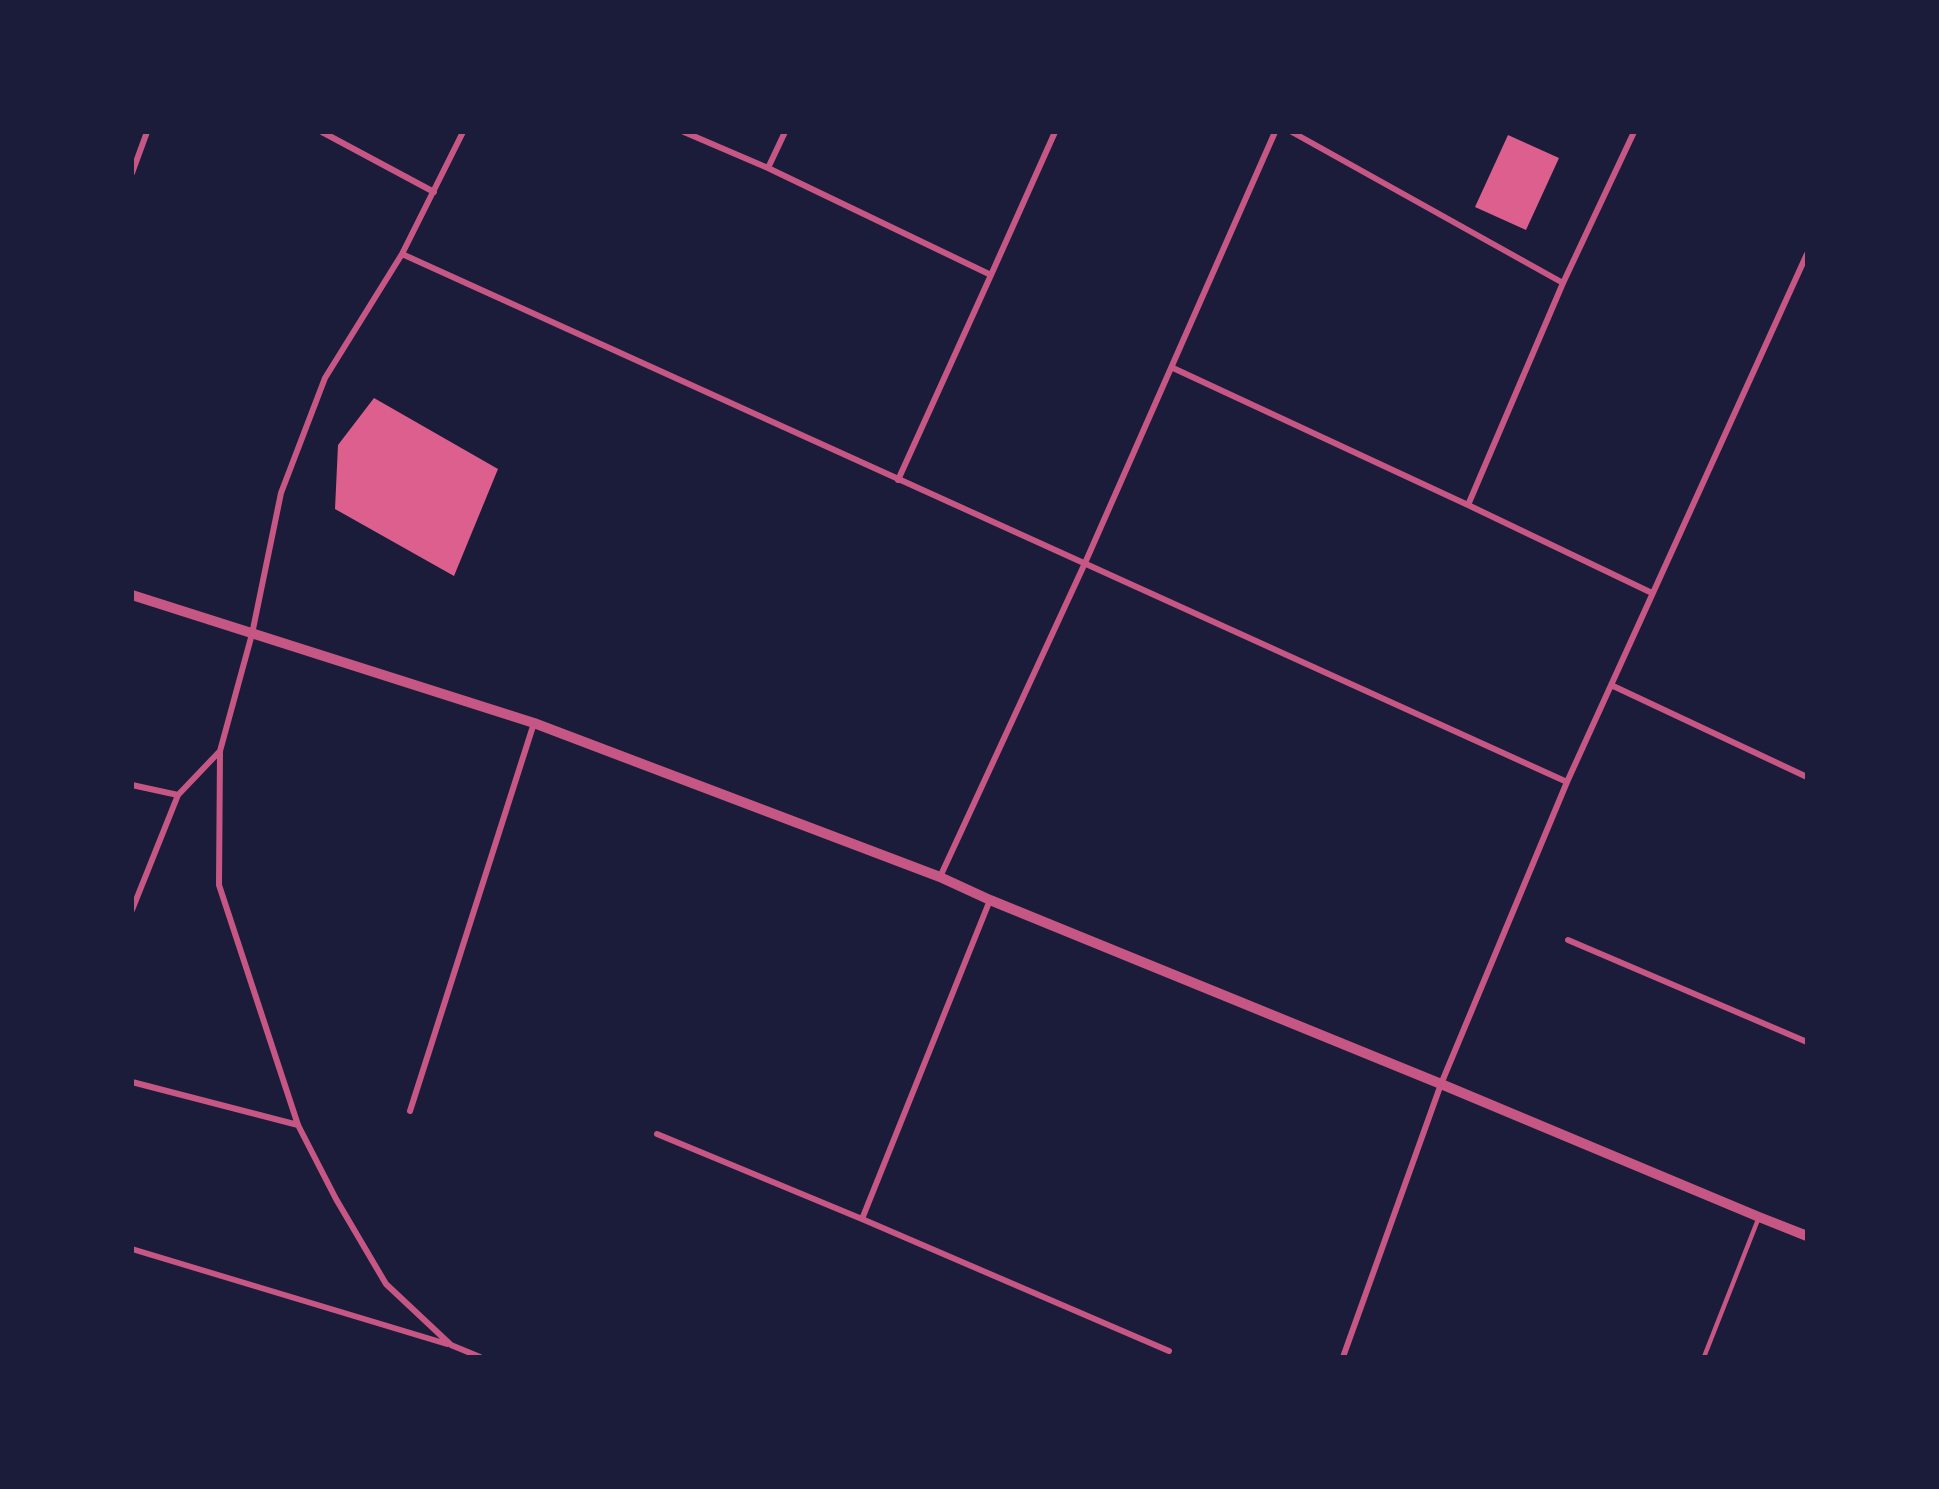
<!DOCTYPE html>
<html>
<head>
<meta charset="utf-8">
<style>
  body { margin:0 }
  #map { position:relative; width:1939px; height:1489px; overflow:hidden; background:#1b1b3a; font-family:"Work Sans",sans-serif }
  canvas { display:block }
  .frame { position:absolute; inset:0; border:134px solid #1b1b3a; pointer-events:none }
</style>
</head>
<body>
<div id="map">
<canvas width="1939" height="1489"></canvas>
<div class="frame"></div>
</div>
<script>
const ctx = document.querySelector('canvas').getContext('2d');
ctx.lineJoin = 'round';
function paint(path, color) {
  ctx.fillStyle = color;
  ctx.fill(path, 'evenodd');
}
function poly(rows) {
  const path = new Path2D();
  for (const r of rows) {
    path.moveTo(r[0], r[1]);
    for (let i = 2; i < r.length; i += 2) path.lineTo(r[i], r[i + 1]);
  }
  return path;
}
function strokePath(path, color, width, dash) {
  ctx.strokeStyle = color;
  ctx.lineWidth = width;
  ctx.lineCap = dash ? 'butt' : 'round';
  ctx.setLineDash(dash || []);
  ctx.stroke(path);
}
paint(poly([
  [1508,135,1559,158,1526,230,1475,207],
  [374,398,498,469,454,576,335,509,338,445]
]), '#dd5f8e');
strokePath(poly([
  [1704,1357,1759,1217]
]), '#c65784', 4.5);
strokePath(poly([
  [322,132,434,192],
  [463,132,402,254,325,378,281,493,252,634,220,751,219,885,298,1125,336,1199,386,1284,451,1345,480,1357],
  [684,132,768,168,991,275,1055,132],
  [1292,132,1563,283],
  [768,168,785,132],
  [132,173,147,132],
  [402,254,1567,782],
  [1173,368,1468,505,1652,593],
  [898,480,991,275],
  [1468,505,1563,283,1634,132],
  [1611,685,1807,777],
  [132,785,178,795,132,910],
  [178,795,220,751],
  [940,877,1085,563,1275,132],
  [1568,940,1807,1042],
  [132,1082,298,1125],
  [410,1111,534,723],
  [657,1134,862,1219,1169,1351],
  [862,1219,990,900],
  [132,1249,447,1344],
  [1343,1357,1441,1084,1567,782,1807,254]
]), '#c65784', 6);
strokePath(poly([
  [132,595,534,723,940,877,990,900,1441,1084,1759,1217,1807,1236]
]), '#c65784', 10);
</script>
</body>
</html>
